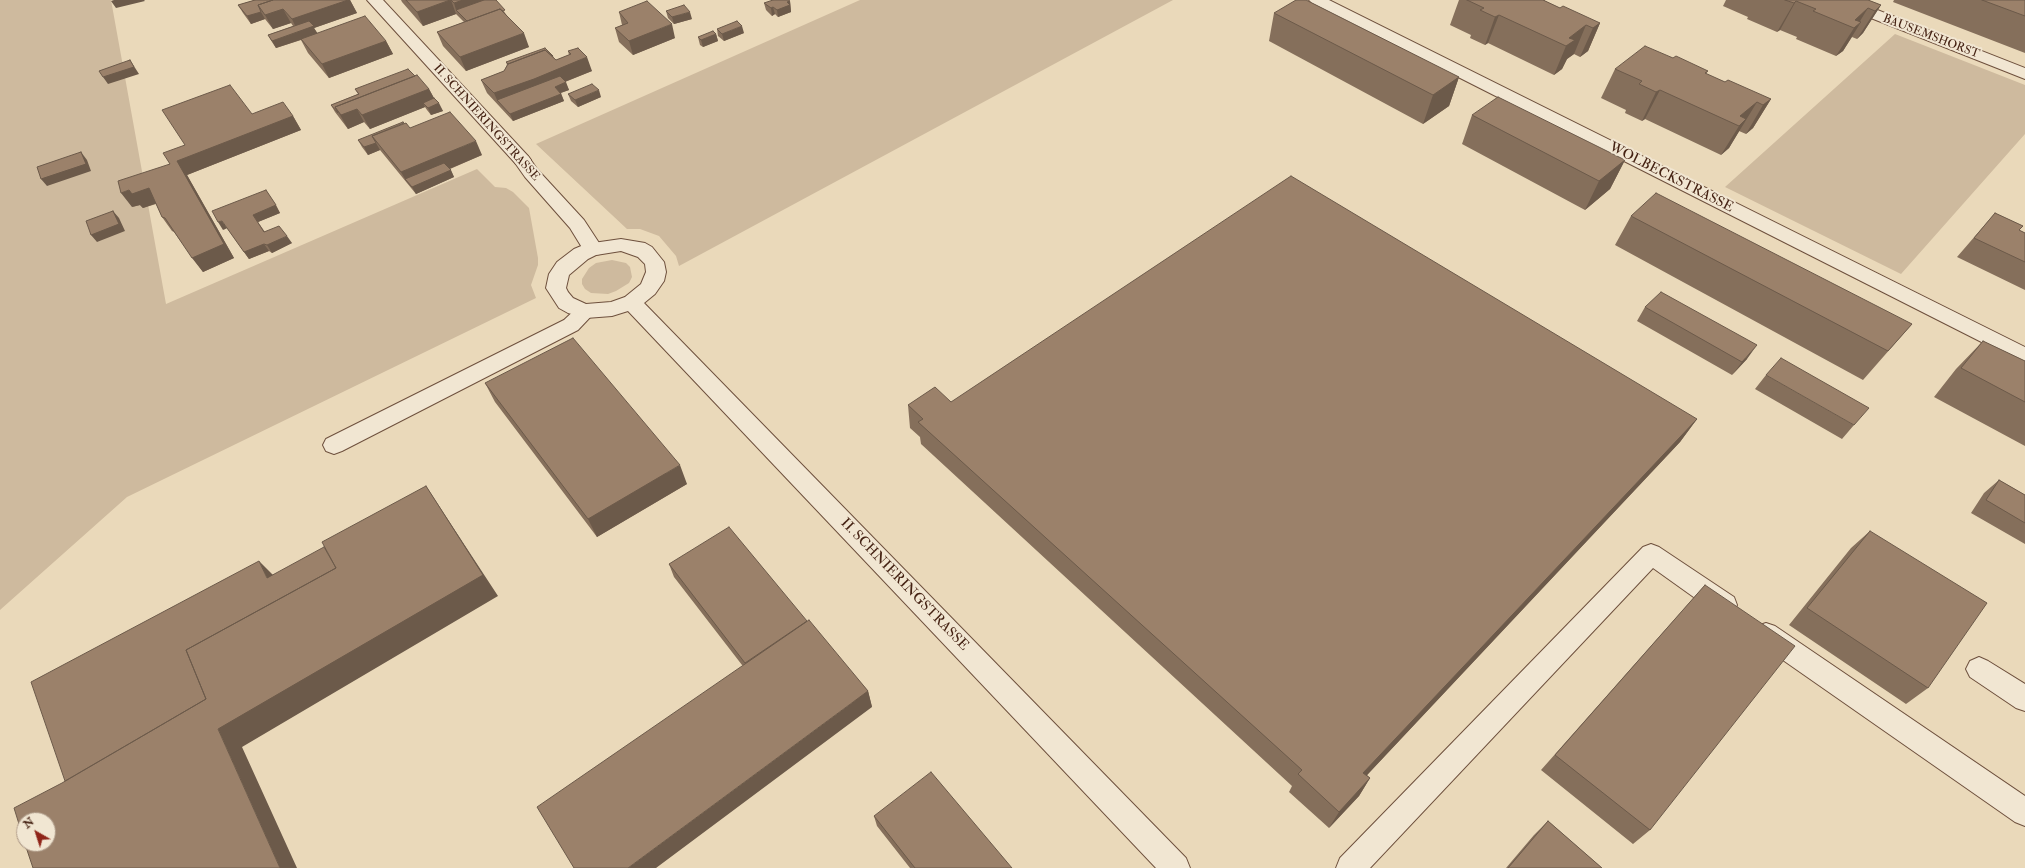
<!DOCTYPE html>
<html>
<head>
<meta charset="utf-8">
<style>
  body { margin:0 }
  #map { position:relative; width:2025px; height:868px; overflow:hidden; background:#ead9ba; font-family:"IM FELL Double Pica",serif }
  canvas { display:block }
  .north { position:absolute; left:16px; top:812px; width:40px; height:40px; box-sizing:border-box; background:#f1e6d2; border:1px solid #ac9886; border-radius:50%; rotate:321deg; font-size:11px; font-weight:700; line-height:16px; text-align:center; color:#452213 }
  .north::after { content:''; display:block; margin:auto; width:14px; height:18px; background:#8f2418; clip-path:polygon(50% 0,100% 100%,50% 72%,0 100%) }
</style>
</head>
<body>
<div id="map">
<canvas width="2025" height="868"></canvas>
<div class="north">N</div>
</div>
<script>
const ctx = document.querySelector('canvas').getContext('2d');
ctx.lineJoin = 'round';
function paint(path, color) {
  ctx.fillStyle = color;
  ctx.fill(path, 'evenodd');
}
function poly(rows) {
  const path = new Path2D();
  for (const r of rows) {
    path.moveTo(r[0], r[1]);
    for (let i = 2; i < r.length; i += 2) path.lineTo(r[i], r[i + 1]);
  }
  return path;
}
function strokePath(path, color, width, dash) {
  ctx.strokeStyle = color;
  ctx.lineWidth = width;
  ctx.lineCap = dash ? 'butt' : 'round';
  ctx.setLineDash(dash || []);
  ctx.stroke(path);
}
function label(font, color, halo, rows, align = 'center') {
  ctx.font = font + ' "IM FELL Double Pica",serif';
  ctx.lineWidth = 4;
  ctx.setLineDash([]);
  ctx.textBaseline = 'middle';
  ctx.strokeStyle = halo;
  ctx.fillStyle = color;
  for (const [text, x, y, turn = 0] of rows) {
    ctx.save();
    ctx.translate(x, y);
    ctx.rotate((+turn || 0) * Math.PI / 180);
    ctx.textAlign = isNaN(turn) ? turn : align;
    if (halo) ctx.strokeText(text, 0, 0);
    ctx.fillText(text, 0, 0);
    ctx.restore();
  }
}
paint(poly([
  [0,0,111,0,166,304,477,169,495,187,506,188,513,192,529,208,538,258,538,265,531,285,536,298,127,497,0,610],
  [860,0,1173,0,679,266,676,256,659,236,640,229,627,229,536,144],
  [1895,34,2025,85,2025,134,1901,274,1725,187],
  [612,260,626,263,630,267,632,277,629,283,616,291,608,294,591,293,585,289,582,284,582,279,589,268,596,263]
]), '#ceba9e');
const service = poly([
  [522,154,528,156,537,169,584,220,603,249,600,254,593,255,586,254,570,228,525,177,513,160,516,156,522,154],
  [586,304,593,306,596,311,578,330,342,451,334,454,326,451,323,445,326,439,564,320,579,306,586,304],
  [1651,544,1659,547,1734,597,1737,605,1734,613,1725,616,1716,613,1653,568,1370,868,1336,868,1340,858,1643,547,1651,544],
  [1766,623,1775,626,2025,796,2025,826,2015,822,1757,642,1753,634,1757,626,1766,623],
  [1979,657,1988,661,2025,684,2025,711,2016,708,1970,677,1966,669,1970,661,1979,657]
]);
const minor = poly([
  [367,0,383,0,528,156,531,160,528,164,522,166,516,164,367,0],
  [1309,0,1329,0,2025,347,2025,364,1312,3,1309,0],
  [1830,0,1852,0,2025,68,2025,79,1833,3,1830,0],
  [621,239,645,243,652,247,664,262,666,272,664,281,655,294,644,303,1186,858,1190,868,1156,868,628,311,612,316,586,318,568,313,559,308,546,288,549,274,557,262,574,249,586,244,621,239],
  [621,251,638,257,645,264,646,272,641,284,625,297,611,302,586,304,573,298,568,292,566,288,569,275,588,259,596,255,621,251]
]);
strokePath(service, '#6e503d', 2);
strokePath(minor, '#6e503d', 2);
paint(service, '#f1e6d2');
paint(minor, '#f1e6d2');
paint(poly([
  [255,0,350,0,357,13,314,28,317,33,386,41,393,54,329,78,308,53,301,40,276,48,272,42,268,35,293,26,291,23,273,29,265,19,251,24,243,13,238,5],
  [401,0,496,0,529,47,466,71,443,46,437,32,464,22,456,14,423,26,402,2],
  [1459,0,1545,0,1545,1,1560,8,1600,23,1588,51,1580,57,1574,54,1567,59,1562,69,1554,75,1488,43,1485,45,1470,38,1471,35,1450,25],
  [1726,0,1868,0,1881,5,1863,33,1857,39,1852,37,1843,51,1836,56,1796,39,1797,37,1780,30,1777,32,1747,19,1748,17,1723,6],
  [1894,0,2025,0,2025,53,1893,2],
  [790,1,791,12,778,17,775,14,772,16,766,10,764,3],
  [666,11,692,19,674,24,668,18],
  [619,12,675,38,633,55,619,42,615,28,622,25],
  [1274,13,1459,77,1449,106,1423,124,1269,41],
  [717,29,744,33,724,41,718,36],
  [716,34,718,41,703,47,700,45,698,37],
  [568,51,592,71,565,82,569,90,561,93,564,101,513,121,487,93,481,80,504,71,507,65,506,62,553,56,554,58,556,60,569,55],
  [1673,58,1708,71,1706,74,1725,82,1771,99,1753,128,1746,134,1739,131,1729,148,1721,155,1645,119,1642,121,1625,113,1626,110,1601,98,1615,69],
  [415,76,429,89,434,98,443,111,431,115,427,110,425,107,370,129,364,122,348,129,335,112,331,105,358,94,355,89],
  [568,94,601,97,578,107,571,101],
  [252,114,293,116,301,130,187,175,234,258,203,272,174,232,172,231,162,217,156,204,143,208,140,205,132,207,170,164,185,145],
  [1472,115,1625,160,1610,189,1585,210,1462,144],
  [410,128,482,155,450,169,454,177,416,194,380,150,368,155,362,147,358,140],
  [266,190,280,213,258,222,265,232,292,243,272,253,269,251,249,259,227,228,223,230],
  [1995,213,2023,226,2019,230,2025,233,2025,290,1957,257],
  [1631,216,1912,324,1863,380,1615,245],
  [1645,307,1747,359,1732,375,1637,321],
  [1983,341,2025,361,2025,446,1934,397,1956,369],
  [1766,375,1854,425,1842,439,1755,389],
  [485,383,687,484,597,537,495,402],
  [951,402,1697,419,1680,442,1367,775,1370,778,1359,796,1329,828,1289,792,1292,786,921,444,920,437,910,428,908,405],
  [1999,480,2025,495,2025,544,1971,513,1984,493],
  [1870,531,1928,688,1906,704,1789,625,1851,548],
  [669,564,807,621,868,691,872,707,742,665,674,577],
  [1705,585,1650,830,1633,844,1541,770],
  [874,816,1012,868,910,868,877,826],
  [1548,821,1602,868,1506,868,1534,835]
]), '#856f5b');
paint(poly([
  [114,0,144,0,145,1,116,8,111,1],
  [348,0,350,0,357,13,314,28,318,34,276,48,272,41,298,32,292,19],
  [451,0,456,14,423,26,417,12],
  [463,0,486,0,456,10,454,3],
  [790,1,791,12,778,17,777,10,787,2],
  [1796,1,1780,30,1777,32,1794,3],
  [1881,5,1863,33,1857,39,1875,11],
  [773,7,775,14,772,16,771,8],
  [1868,8,1857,26,1861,22,1843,51,1836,56,1854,28,1855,20],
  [283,9,291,23,273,29,265,15],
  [261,12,265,19,251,24,247,16],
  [690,12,692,19,674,24,672,17],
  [1499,15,1488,43,1485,45,1495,17],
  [1600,23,1588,51,1580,57,1593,28],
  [672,24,675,38,633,55,629,41],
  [1586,25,1574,54,1567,59,1562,69,1554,75,1566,46,1569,38],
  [742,26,744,33,724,41,722,34],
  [524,33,529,47,466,71,460,57],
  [716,34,718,41,703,47,701,40],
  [386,41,393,54,329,78,322,64],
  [587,57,592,71,539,92,497,100,494,93],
  [130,60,139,74,108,84,103,77],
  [1459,77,1449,106,1423,124,1433,95],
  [566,82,569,90,557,94,555,87],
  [429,89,436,102,423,103,425,107,370,129,362,115],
  [599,90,601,97,578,107,575,100],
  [1660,90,1645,119,1642,121,1656,92],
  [561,94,564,101,513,121,510,114],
  [1771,99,1753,128,1746,134,1763,105],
  [1757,102,1729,148,1721,155,1739,126,1740,116],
  [439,103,443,111,431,115,428,108],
  [357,109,364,122,348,129,339,113],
  [293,116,301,130,187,175,234,258,203,272,192,258,177,161],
  [476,141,482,155,411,185,405,179,401,172],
  [376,143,380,150,368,155,364,147],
  [81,152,87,160,91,171,47,186,41,179],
  [1625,160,1610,189,1585,210,1599,181],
  [451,170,454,177,416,194,412,187],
  [149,188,160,202,143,208,140,205,132,207,121,193,129,190],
  [276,205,280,213,258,222,253,215],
  [113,211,119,218,125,231,97,242,91,235],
  [222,221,227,228,223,230,218,222],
  [287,236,292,243,272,253,267,245],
  [264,244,269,251,249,259,244,252],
  [1757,345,1747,359,1732,375,1742,362],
  [1697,419,1680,442,1353,790,1363,773],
  [680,465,687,484,597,537,588,519],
  [426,486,498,596,242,747,297,868,280,868,218,729],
  [259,561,276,578,267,578],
  [868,691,872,707,656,868,628,868],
  [1370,778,1359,796,1329,828,1339,812]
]), '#6c5a4a');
const building = poly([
  [255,0,273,0,258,5,261,12,247,16,238,5,255,0],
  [273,0,348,0,292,19,283,9,265,15,258,5,273,0],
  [406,0,450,0,417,12,406,0],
  [451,0,463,0,454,3,451,0],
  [484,0,496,0,505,10,503,11,500,9,467,21,456,10,484,0],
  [773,0,788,0,790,1,787,2,790,5,777,10,773,7,771,8,764,3,773,0],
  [1296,0,1306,0,1459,77,1433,95,1274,13,1296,0],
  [1467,0,1543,0,1560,8,1563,6,1600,23,1593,28,1586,25,1569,38,1575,40,1566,46,1499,15,1495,17,1480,10,1484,8,1467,0],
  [1785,0,1868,0,1881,5,1875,11,1868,8,1855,20,1861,22,1854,28,1813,11,1816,9,1796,1,1794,3,1785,0],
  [1982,0,2025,0,2025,16,1982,0],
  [647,1,672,24,629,41,615,28,628,23,619,12,647,1],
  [684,5,690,12,672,17,666,11,684,5],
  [500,9,524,33,460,57,437,32,500,9],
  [365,16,386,41,322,64,301,39,365,16],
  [309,21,314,26,272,41,268,35,309,21],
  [737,21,742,26,722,34,717,29,737,21],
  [713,31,716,34,701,40,698,37,713,31],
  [1645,46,1673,58,1676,56,1708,71,1705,73,1725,82,1728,80,1771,99,1763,105,1757,102,1740,116,1746,119,1739,126,1660,90,1656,92,1639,84,1642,81,1615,69,1645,46],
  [545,48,553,56,552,56,545,50,508,64,506,62,545,48],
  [578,48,587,57,534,79,494,93,481,80,504,71,508,64,545,50,556,60,571,54,568,51,578,48],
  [130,60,134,67,103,77,99,71,130,60],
  [408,69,415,76,335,107,338,113,331,105,359,94,355,89,408,69],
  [417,75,429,89,362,115,357,109,341,115,335,107,417,75],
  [560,76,566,82,555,87,561,94,510,114,497,100,560,76],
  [592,84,599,90,575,100,568,94,592,84],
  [230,85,252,114,283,102,293,116,177,161,224,244,192,258,165,218,162,217,149,188,132,194,129,190,121,193,118,181,170,164,163,153,185,145,162,110,230,85],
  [1498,97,1625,160,1599,181,1472,115,1498,97],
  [434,98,439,103,428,108,423,103,434,98],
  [450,112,476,141,401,172,372,136,406,123,410,128,450,112],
  [403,122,404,123,372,136,376,143,364,147,358,140,403,122],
  [81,152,86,164,41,179,37,167,81,152],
  [444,163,451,170,412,187,405,179,444,163],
  [1291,176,1697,419,1363,773,1370,778,1339,812,1298,774,1302,770,918,422,923,419,908,405,935,387,951,402,1291,176],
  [266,190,276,205,253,215,264,232,279,226,287,236,267,245,264,244,244,252,222,221,218,222,212,211,266,190],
  [1656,193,1912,324,1888,351,1631,216,1656,193],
  [113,211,119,224,91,235,86,221,113,211],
  [1995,213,2023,226,2019,230,2025,233,2025,262,1974,238,1995,213],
  [1661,292,1757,345,1742,362,1645,307,1661,292],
  [573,338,680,465,588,519,485,383,573,338],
  [1983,341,2025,361,2025,402,1961,368,1983,341],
  [1781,358,1869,408,1854,425,1766,375,1781,358],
  [1999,480,2025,495,2025,523,1986,500,1999,480],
  [426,486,483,575,218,729,280,868,33,868,25,844,48,844,48,820,24,820,24,840,14,808,62,783,206,699,186,650,336,568,322,542,426,486],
  [729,527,807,621,745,663,669,564,729,527],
  [1870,531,1987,603,1928,688,1807,608,1870,531],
  [324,547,336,568,186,650,206,699,65,781,31,682,259,561,267,578,324,547],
  [1705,585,1795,646,1650,830,1555,755,1705,585],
  [809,620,868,691,628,868,574,868,537,807,809,620],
  [931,772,1012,868,915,868,874,816,931,772],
  [1548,821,1602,868,1508,868,1548,821]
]);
paint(building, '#9b816a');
strokePath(building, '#6c5a4a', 1);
label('12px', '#452213', '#f1e6d2', [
  ["BAUSEMSHORST",1931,37,21],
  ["II. SCHNIERINGSTRASSE",486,123,48]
]);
label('14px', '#452213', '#f1e6d2', [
  ["WOLBECKSTRASSE",1671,178,27],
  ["II. SCHNIERINGSTRASSE",904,585,46]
]);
</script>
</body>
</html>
